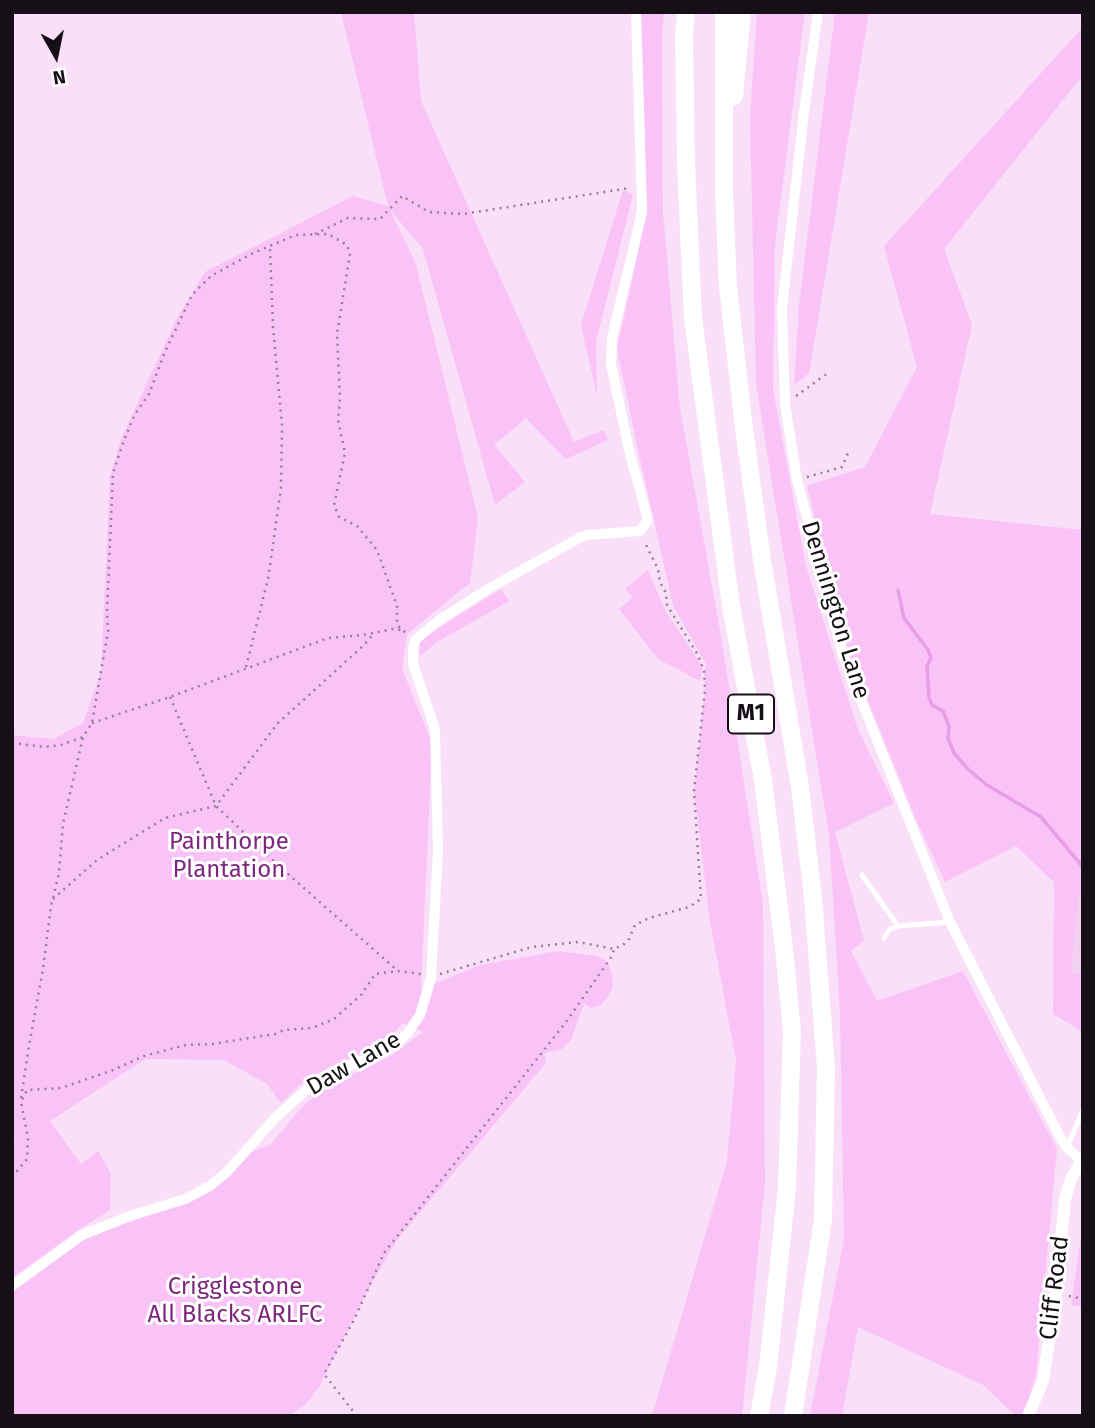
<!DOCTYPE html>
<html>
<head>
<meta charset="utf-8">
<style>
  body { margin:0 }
  #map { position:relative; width:1095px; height:1428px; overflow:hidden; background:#f9dff7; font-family:"Fira Sans",sans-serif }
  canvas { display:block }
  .frame { position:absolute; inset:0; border:14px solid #170f17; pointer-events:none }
  .north { position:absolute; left:21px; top:21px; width:70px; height:70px; -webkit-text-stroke:5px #fff; paint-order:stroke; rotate:171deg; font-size:19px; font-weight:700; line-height:28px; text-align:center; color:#170f17 }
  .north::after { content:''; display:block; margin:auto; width:24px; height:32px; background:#170f17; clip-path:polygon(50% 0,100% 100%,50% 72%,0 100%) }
</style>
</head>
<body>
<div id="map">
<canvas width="1095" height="1428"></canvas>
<div class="frame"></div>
<div class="north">N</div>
</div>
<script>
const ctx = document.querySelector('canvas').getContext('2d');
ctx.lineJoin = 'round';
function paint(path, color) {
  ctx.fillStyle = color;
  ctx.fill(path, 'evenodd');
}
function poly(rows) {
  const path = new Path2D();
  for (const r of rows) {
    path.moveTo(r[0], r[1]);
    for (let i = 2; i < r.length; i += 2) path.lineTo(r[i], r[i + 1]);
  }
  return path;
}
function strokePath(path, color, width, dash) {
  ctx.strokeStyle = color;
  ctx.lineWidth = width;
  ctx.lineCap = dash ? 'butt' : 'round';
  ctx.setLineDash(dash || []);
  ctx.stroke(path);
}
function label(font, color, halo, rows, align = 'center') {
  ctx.font = font + ' "Fira Sans",sans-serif';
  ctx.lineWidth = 6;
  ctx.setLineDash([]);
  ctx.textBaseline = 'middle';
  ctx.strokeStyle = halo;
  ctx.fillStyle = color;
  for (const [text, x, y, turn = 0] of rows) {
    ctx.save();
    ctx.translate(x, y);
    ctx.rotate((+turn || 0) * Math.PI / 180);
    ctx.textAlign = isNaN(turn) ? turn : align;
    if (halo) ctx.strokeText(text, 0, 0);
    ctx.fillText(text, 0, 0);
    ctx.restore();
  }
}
paint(poly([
  [1079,891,1083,893,1083,974,1071,973]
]), '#f1d1ef');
paint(poly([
  [341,12,414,12,421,101,574,442,604,430,608,440,566,459,526,418,494,445,525,482,495,505,423,249,390,210,416,264,478,518,470,583,407,634,402,669,432,743,421,989,480,965,558,951,598,956,608,962,612,974,613,986,608,997,600,1006,591,1008,584,1003,571,1040,562,1049,544,1053,546,1063,397,1240,373,1281,319,1387,306,1404,289,1416,12,1416,12,1286,67,1245,210,1186,243,1154,270,1145,303,1106,324,1087,391,1056,423,1032,403,1023,387,1041,306,1079,281,1103,267,1084,224,1060,145,1059,50,1121,81,1164,98,1151,111,1174,110,1210,74,1233,12,1278,12,1144,15,1140,12,1139,12,735,53,739,83,723,101,671,110,476,121,439,176,320,205,272,353,196,388,206],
  [641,12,664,12,662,39,663,212,680,408,721,636,763,904,765,1183,742,1416,652,1416,727,1161,736,1060,710,922,694,791,705,690,704,671,707,666,673,605,637,446,617,349,647,211],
  [757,12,805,12,775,244,773,390,806,566,857,727,894,803,835,832,864,941,851,951,877,1001,963,971,1057,1149,1036,1375,1023,1416,1016,1416,983,1385,858,1327,842,1416,810,1416,844,1239,840,1013,829,835,756,384,750,118],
  [835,12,869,12,809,373,794,385,799,305],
  [1083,27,1083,75,944,249,972,325,930,514,1083,530,1083,893,1079,892,1071,973,1083,974,1083,1032,1053,1014,1054,882,1016,846,945,882,914,815,849,653,807,486,865,467,917,367,884,246],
  [623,190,633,195,596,341,597,396,581,325],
  [648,570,666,612,703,667,700,681,658,659,619,609,633,598,625,589],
  [501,589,509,601,437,642,420,656,420,643,429,634],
  [1083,1224,1083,1307,1071,1305]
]), '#fac3f8');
strokePath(poly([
  [898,590,904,618,928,650,931,658,927,666,929,697,932,705,943,711,949,726,948,738,954,753,968,769,987,785,1041,817,1083,867]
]), '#e89ee6', 3.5);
strokePath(poly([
  [315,234,348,218,380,219,402,196,429,212,463,214,630,188],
  [796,396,828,373],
  [807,477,842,467,848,453],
  [246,667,268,579,281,488,282,425,273,327,270,247],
  [170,697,216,806,280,867,398,971],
  [92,723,170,697,328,638,363,635,393,629,401,630],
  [12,743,45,747,61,745,83,737,92,723,108,631,107,613,113,473,124,440,135,414,149,394,164,354,192,295,211,276,253,253,296,235,328,234,347,245,350,254,337,334,340,398,338,420,345,453,334,505,339,517,357,526,377,550,397,606,397,625,407,634],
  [53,899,97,860,165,818,216,806,277,724,364,645,374,633],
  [440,974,532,947,578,942,614,949,623,945,629,939,635,925,649,918,689,907,701,899,694,791,705,690,704,671,698,655,667,605,666,593,660,582,658,569,644,541],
  [21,1098,29,1046,43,969,51,906,59,873,63,824,83,737],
  [12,1177,27,1159,28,1138,21,1102,27,1090,61,1088,113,1070,144,1056,186,1045,212,1044,275,1034,284,1030,312,1028,334,1019,362,994,375,974,398,971,421,974],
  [1069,1296,1083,1299],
  [357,1416,324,1374,354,1320,384,1253,566,1022,612,956,614,949]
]), '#948293', 2.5, [2, 5]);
strokePath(poly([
  [862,875,898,926],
  [884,938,889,930,898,926,950,922],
  [1067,1148,1083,1110]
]), '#fff', 5);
strokePath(poly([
  [818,12,804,112,782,308,785,404,797,480,843,655,950,922,1059,1135,1067,1148,1081,1160],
  [12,1286,82,1235,130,1216,185,1199,210,1186,227,1172,274,1119,306,1090,334,1072,365,1060,395,1044,407,1034,420,1015,431,978,438,850,435,729,413,664,413,648,416,639,438,621,488,589,581,537,588,535,640,531,648,520,629,450,611,364,612,338,642,212,636,12]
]), '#fff', 10);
strokePath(poly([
  [1028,1416,1043,1381,1056,1293,1065,1199,1071,1179,1083,1158]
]), '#fff', 12);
strokePath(poly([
  [686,12,684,35,686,165,693,318,731,606,763,780,784,948,792,1031,787,1188,768,1367,759,1416],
  [724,12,724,192,728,287,744,428,762,560,800,787,813,898,826,1068,823,1219,793,1416],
  [734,96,742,12]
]), '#fff', 18);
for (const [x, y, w] of [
  [751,714,46]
]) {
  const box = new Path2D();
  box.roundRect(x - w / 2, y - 19.5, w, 39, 5);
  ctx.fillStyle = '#fff';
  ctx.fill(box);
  strokePath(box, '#170f17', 2);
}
label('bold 23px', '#170f17', null, [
  ["M1",751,714]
]);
label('24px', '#170f17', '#fff', [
  ["Dennington Lane",835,610,73],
  ["Daw Lane",354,1064,-30],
  ["Cliff Road",1055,1288,-83]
]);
label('24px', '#7e277e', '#fff', [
  ["Painthorpe",229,842],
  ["Plantation",229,870],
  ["Crigglestone",235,1287],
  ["All Blacks ARLFC",235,1315]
]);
</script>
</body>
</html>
